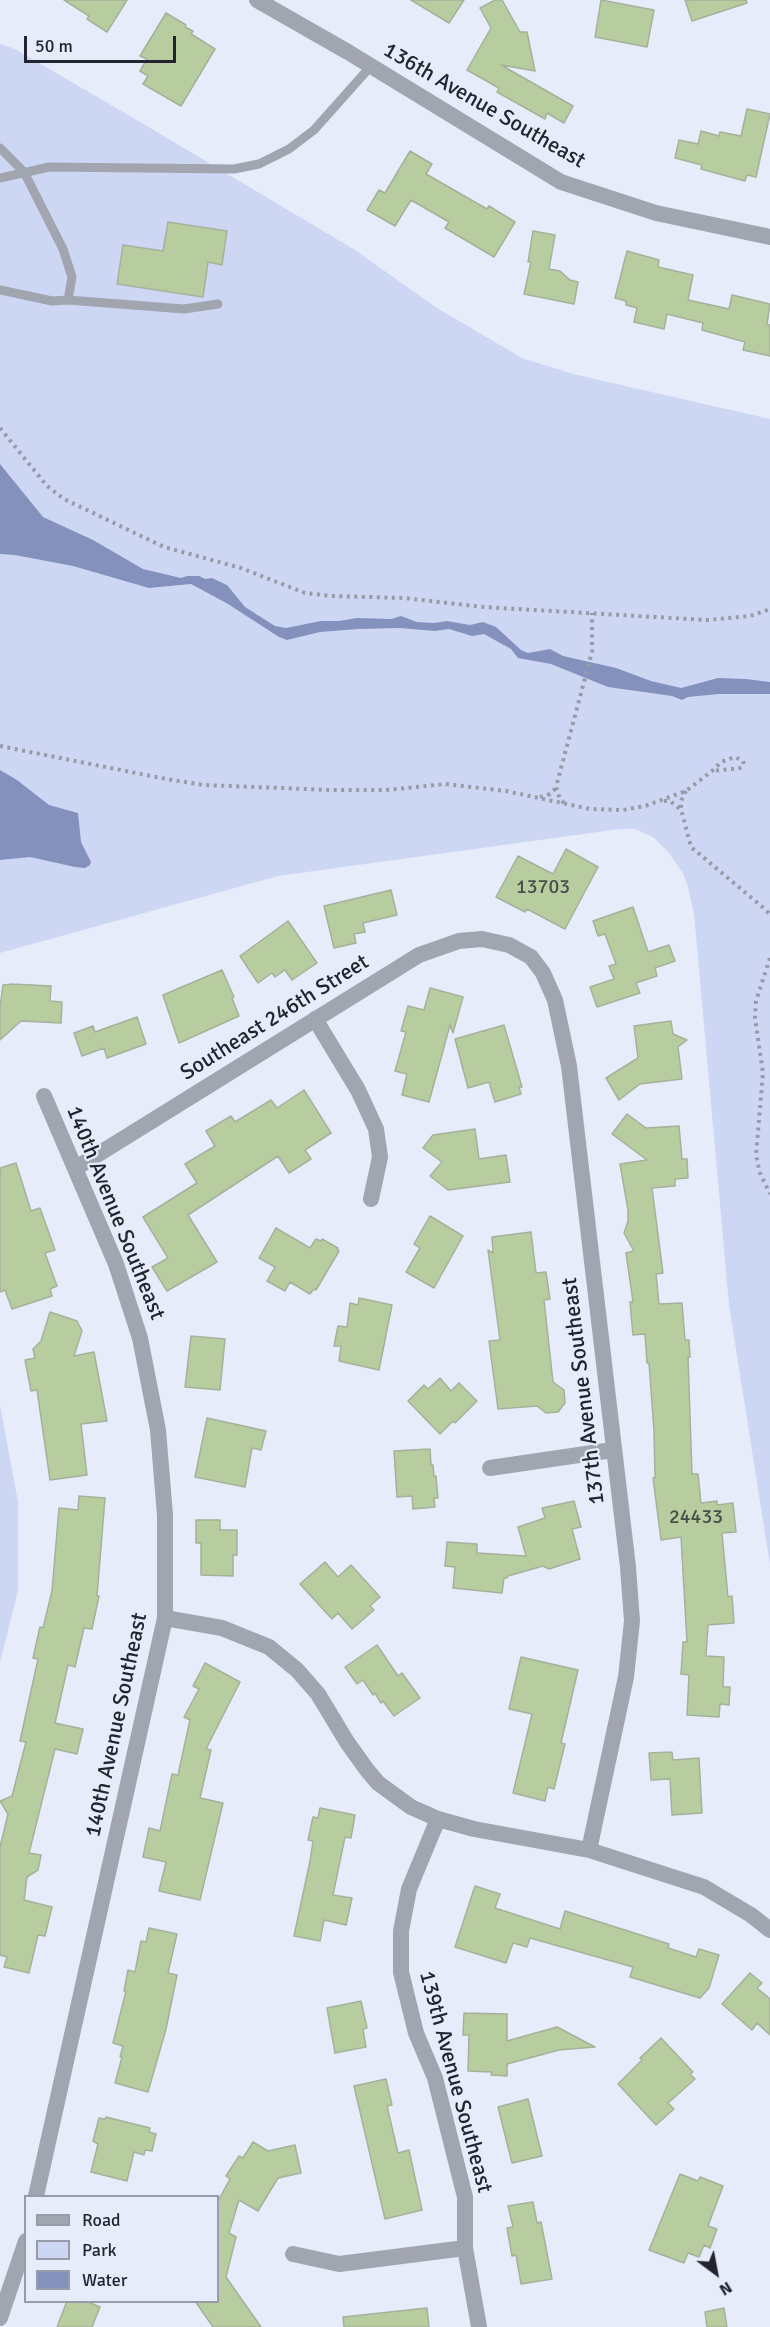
<!DOCTYPE html>
<html>
<head>
<meta charset="utf-8">
<style>
  body { margin:0 }
  #map { position:relative; width:770px; height:2327px; overflow:hidden; background:#e7ecfb; font-family:Signika,sans-serif }
  canvas { display:block }
  .legend { position:absolute; left:24px; top:2195px; width:195px; height:108px; box-sizing:border-box; background:#e7ecfb; border:2px solid #989ca9; margin:0; padding:8px 10px; list-style:none; font-size:18px; color:#22252e }
  .legend li { display:flex; align-items:center; gap:12px; height:30px }
  .legend b { width:30px; border:2px solid #989ca9 }
  .north { position:absolute; left:686px; top:2243px; width:60px; height:60px; -webkit-text-stroke:4px #e7ecfb; paint-order:stroke; rotate:148deg; font-size:16px; font-weight:700; line-height:24px; text-align:center; color:#22252e }
  .north::after { content:''; display:block; margin:auto; width:21px; height:27px; background:#22252e; clip-path:polygon(50% 0,100% 100%,50% 72%,0 100%) }
  .scale { position:absolute; left:24px; top:36px; width:152px; height:27px; box-sizing:border-box; border:3px solid #22252e; border-top:0; padding-left:8px; font-size:18px; line-height:21px; white-space:nowrap; color:#22252e; -webkit-text-stroke:4px #e7ecfb; paint-order:stroke }
</style>
</head>
<body>
<div id="map">
<canvas width="770" height="2327"></canvas>
<ul class="legend">
<li><b style="height:8px;background:#a1a5b0"></b>Road</li>
<li><b style="height:16px;background:#cdd7f4"></b>Park</li>
<li><b style="height:16px;background:#8491bd"></b>Water</li>
</ul>
<div class="north">N</div>
<div class="scale">50 m</div>
</div>
<script>
const ctx = document.querySelector('canvas').getContext('2d');
ctx.lineJoin = 'round';
function paint(path, color) {
  ctx.fillStyle = color;
  ctx.fill(path, 'evenodd');
}
function poly(rows) {
  const path = new Path2D();
  for (const r of rows) {
    path.moveTo(r[0], r[1]);
    for (let i = 2; i < r.length; i += 2) path.lineTo(r[i], r[i + 1]);
  }
  return path;
}
function strokePath(path, color, width, dash) {
  ctx.strokeStyle = color;
  ctx.lineWidth = width;
  ctx.lineCap = dash ? 'butt' : 'round';
  ctx.setLineDash(dash || []);
  ctx.stroke(path);
}
function label(font, color, halo, rows, align = 'center') {
  ctx.font = font + ' Signika,sans-serif';
  ctx.lineWidth = 4.5;
  ctx.setLineDash([]);
  ctx.textBaseline = 'middle';
  ctx.strokeStyle = halo;
  ctx.fillStyle = color;
  for (const [text, x, y, turn = 0] of rows) {
    ctx.save();
    ctx.translate(x, y);
    ctx.rotate((+turn || 0) * Math.PI / 180);
    ctx.textAlign = isNaN(turn) ? turn : align;
    if (halo) ctx.strokeText(text, 0, 0);
    ctx.fillText(text, 0, 0);
    ctx.restore();
  }
}
paint(poly([
  [0,44,15,49,142,123,355,250,437,308,522,358,573,374,770,419,770,1565,729,1305,694,914,687,883,682,872,669,853,653,837,635,829,620,829,278,876,0,953],
  [0,1405,18,1502,18,1591,0,1663]
]), '#cdd7f4');
paint(poly([
  [0,464,43,517,93,540,143,569,181,578,187,576,199,576,205,579,212,578,227,585,245,607,275,626,286,628,321,621,339,621,357,618,391,619,401,616,417,622,434,623,447,621,470,625,483,622,496,627,521,650,528,653,550,649,563,656,616,668,651,681,681,688,718,678,746,679,770,682,770,694,719,694,688,697,682,700,672,696,608,687,551,664,518,658,511,649,484,634,472,636,449,629,435,631,400,628,358,629,320,632,287,640,279,637,228,604,191,584,149,588,73,566,15,555,0,554],
  [0,770,17,780,49,805,78,813,81,842,91,862,90,865,85,868,75,867,30,857,0,860]
]), '#8491bd');
const building = poly([
  [64,0,127,0,107,32,87,19,89,16,64,0],
  [411,0,464,0,449,23,411,0],
  [495,0,502,0,520,32,527,32,535,71,501,65,573,106,564,123,547,113,545,119,497,92,499,88,467,70,491,28,480,8,495,0],
  [601,0,654,10,647,47,595,37,601,0],
  [685,0,746,0,747,3,692,21,685,0],
  [166,13,186,25,185,27,193,31,191,34,215,49,181,106,143,84,148,76,140,71,147,59,140,56,166,13],
  [747,109,770,114,756,177,747,175,745,181,701,169,702,165,675,158,679,140,698,144,701,131,719,136,720,132,741,136,747,109],
  [410,151,432,164,426,174,487,209,489,206,515,222,494,257,445,228,449,222,411,200,395,226,367,210,379,190,385,193,410,151],
  [168,222,227,231,222,265,208,262,203,297,117,284,123,245,163,251,168,222],
  [533,231,555,235,549,269,560,271,570,280,578,282,574,304,524,294,531,262,528,262,533,231],
  [627,251,659,260,658,267,693,275,688,300,729,309,732,295,770,304,767,324,770,325,770,356,743,350,745,342,702,330,703,323,667,314,664,329,634,322,637,308,626,305,626,301,615,298,627,251],
  [566,849,598,867,565,929,527,909,525,912,496,897,518,856,553,874,566,849],
  [391,890,397,915,363,923,365,932,354,934,356,943,334,948,324,906,391,890],
  [633,907,648,952,669,945,675,961,655,968,657,976,636,983,640,993,597,1007,590,987,614,979,609,966,616,964,605,934,598,936,593,921,633,907],
  [288,921,317,963,292,980,285,970,275,977,272,973,258,983,240,956,288,921],
  [222,970,234,997,232,998,239,1016,179,1043,163,995,222,970],
  [13,984,51,986,50,1001,62,1002,61,1023,21,1021,0,1040,0,1007,3,985,13,984],
  [430,988,463,997,453,1033,450,1025,429,1102,402,1095,407,1074,395,1071,406,1032,401,1031,408,1006,424,1010,430,988],
  [137,1017,146,1044,107,1058,104,1048,82,1056,74,1033,93,1026,95,1032,137,1017],
  [671,1021,673,1034,687,1040,678,1047,682,1079,640,1084,619,1100,606,1078,638,1058,634,1026,671,1021],
  [504,1025,522,1087,519,1087,521,1094,495,1102,489,1082,468,1088,455,1039,504,1025],
  [304,1090,331,1133,305,1150,311,1159,289,1173,278,1156,188,1215,217,1262,167,1291,152,1267,168,1258,143,1217,197,1183,185,1164,215,1146,206,1131,231,1116,235,1122,271,1100,277,1108,304,1090],
  [627,1114,646,1128,679,1126,682,1159,687,1159,688,1178,675,1179,675,1186,652,1188,663,1273,656,1274,659,1304,682,1303,685,1340,689,1340,690,1357,688,1357,692,1474,698,1474,701,1503,717,1501,717,1505,733,1503,736,1532,722,1533,728,1597,732,1596,734,1623,708,1625,706,1656,724,1657,723,1687,730,1687,729,1705,720,1704,719,1717,687,1715,689,1675,681,1674,683,1642,687,1642,681,1537,661,1540,653,1478,655,1478,654,1430,649,1363,647,1363,645,1334,633,1335,630,1302,633,1302,626,1253,634,1251,624,1233,628,1221,628,1210,620,1164,647,1160,612,1134,627,1114],
  [475,1129,479,1159,506,1155,510,1182,448,1190,430,1176,442,1162,423,1148,433,1135,475,1129],
  [16,1163,31,1211,40,1208,55,1250,45,1253,57,1286,50,1289,52,1296,12,1309,5,1290,0,1292,0,1168,16,1163],
  [430,1216,463,1236,434,1288,406,1272,420,1248,414,1244,430,1216],
  [276,1228,310,1248,316,1239,321,1241,322,1239,338,1248,337,1250,339,1251,316,1290,314,1289,310,1294,290,1282,285,1291,267,1281,275,1267,259,1258,276,1228],
  [531,1232,536,1273,546,1272,550,1299,544,1300,553,1382,564,1390,565,1403,558,1412,546,1413,537,1406,498,1409,489,1341,500,1340,488,1250,493,1253,492,1237,531,1232],
  [359,1298,392,1305,379,1370,339,1361,341,1346,334,1346,338,1326,347,1327,350,1303,358,1305,359,1298],
  [50,1312,77,1321,82,1331,74,1356,94,1352,107,1421,81,1424,87,1475,50,1480,37,1390,31,1391,25,1360,35,1358,33,1349,41,1341,50,1312],
  [191,1336,225,1339,220,1390,185,1387,191,1336],
  [440,1378,451,1391,459,1383,477,1401,455,1423,453,1421,440,1434,408,1401,424,1385,428,1389,440,1378],
  [207,1418,266,1431,261,1450,252,1448,245,1487,195,1477,207,1418],
  [430,1449,431,1465,433,1465,434,1476,436,1476,438,1498,434,1498,435,1507,413,1509,412,1496,397,1497,394,1451,430,1449],
  [79,1496,105,1498,97,1596,99,1596,92,1629,84,1628,75,1667,68,1665,55,1723,83,1729,77,1754,55,1749,29,1853,41,1855,38,1870,27,1877,24,1900,52,1907,45,1936,38,1935,29,1973,4,1967,7,1957,0,1955,0,1847,8,1814,0,1801,12,1796,26,1742,20,1741,38,1659,33,1658,40,1627,43,1628,52,1591,59,1508,78,1510,79,1496],
  [574,1501,581,1527,572,1529,580,1559,549,1569,543,1566,508,1576,507,1578,504,1578,502,1593,453,1588,455,1567,445,1566,447,1542,477,1544,477,1553,526,1556,518,1527,545,1518,542,1508,574,1501],
  [196,1520,220,1520,220,1530,237,1530,237,1555,233,1555,233,1576,201,1575,201,1543,196,1543,196,1520],
  [325,1562,338,1577,351,1565,380,1597,370,1606,374,1610,352,1629,338,1613,332,1619,300,1584,325,1562],
  [377,1645,398,1676,402,1673,420,1698,394,1716,383,1701,381,1703,375,1693,373,1695,363,1680,357,1684,345,1667,377,1645],
  [521,1657,578,1670,561,1743,565,1744,554,1789,548,1787,545,1801,513,1793,532,1714,509,1709,521,1657],
  [205,1663,240,1682,206,1749,211,1750,200,1798,223,1803,200,1900,159,1891,166,1862,143,1857,149,1828,160,1831,172,1774,178,1775,190,1720,184,1717,199,1689,193,1686,205,1663],
  [672,1752,673,1760,699,1758,702,1813,672,1815,670,1779,651,1780,649,1753,672,1752],
  [320,1808,355,1815,351,1838,345,1837,333,1895,352,1898,346,1925,324,1920,320,1941,294,1936,310,1861,313,1841,308,1840,313,1817,318,1818,320,1808],
  [475,1886,500,1894,495,1908,560,1929,565,1911,669,1944,668,1948,696,1957,699,1949,719,1955,709,1988,700,1998,630,1977,633,1967,530,1938,527,1947,513,1943,506,1963,455,1947,475,1886],
  [149,1928,177,1934,168,1973,177,1975,166,2029,148,2092,115,2083,122,2057,120,2057,123,2046,113,2043,126,1991,124,1991,128,1970,135,1972,141,1941,146,1942,149,1928],
  [750,1973,762,1983,757,1988,770,1999,770,2035,757,2023,752,2030,722,2004,750,1973],
  [361,2001,367,2028,363,2029,366,2047,335,2053,327,2008,361,2001],
  [464,2013,507,2014,507,2041,557,2027,595,2047,559,2050,507,2064,507,2076,491,2075,492,2072,468,2071,469,2035,463,2035,464,2013],
  [661,2038,693,2072,690,2074,695,2079,668,2103,674,2109,656,2125,618,2084,642,2060,640,2058,661,2038],
  [386,2079,392,2105,387,2106,398,2153,409,2150,422,2210,385,2219,354,2086,386,2079],
  [528,2099,542,2156,512,2163,498,2107,528,2099],
  [106,2117,150,2128,149,2132,156,2134,152,2151,145,2150,144,2155,134,2152,127,2181,91,2172,98,2144,93,2141,99,2118,105,2119,106,2117],
  [253,2142,268,2151,295,2145,301,2173,278,2178,258,2211,239,2200,229,2233,236,2237,226,2277,261,2327,213,2327,195,2301,218,2301,218,2201,230,2179,226,2176,239,2156,243,2158,253,2142],
  [680,2174,698,2181,700,2177,723,2186,708,2226,717,2229,710,2248,704,2245,699,2257,688,2253,684,2263,649,2250,680,2174],
  [533,2202,537,2223,541,2222,552,2279,521,2284,516,2255,512,2256,507,2228,513,2227,508,2206,533,2202],
  [67,2301,86,2301,100,2307,92,2327,57,2327,67,2301],
  [427,2308,429,2327,344,2327,343,2317,427,2308],
  [724,2308,727,2327,707,2327,705,2312,724,2308]
]);
paint(building, '#b7cd9f');
strokePath(building, '#a5b19a', 1.5);
strokePath(poly([
  [0,428,47,486,64,499,164,547,241,568,305,593,332,596,404,598,483,607,707,620,750,616,770,609],
  [0,746,166,779,204,785,331,790,386,790,445,784,506,791,590,809,623,810,645,806,686,791,712,771,721,762,735,757,743,761,744,765,740,768,712,771],
  [686,791,681,801,681,809,691,847,766,910,770,915],
  [540,797,550,794,556,788],
  [664,801,670,801,680,809],
  [564,803,560,799,556,787,592,652,592,613],
  [770,958,756,1001,755,1018,763,1073,756,1155,760,1173,770,1194]
]), '#969ba7', 4, [3, 4.5]);
strokePath(poly([
  [0,148,24,172,63,249,72,277,68,300],
  [0,178,49,167,234,169,259,164,289,149,314,130,371,66],
  [0,290,52,301,68,300,184,309,218,304]
]), '#a1a5b0', 9);
strokePath(poly([
  [257,0,348,52,561,182,656,213,770,237],
  [315,1019,358,1090,376,1129,380,1157,371,1199],
  [76,1168,419,955,459,941,482,939,509,945,531,957,543,973,555,1000,569,1066,628,1567,632,1621,626,1677,589,1850],
  [490,1468,613,1450],
  [165,1618,222,1628,269,1647,297,1670,318,1694,347,1742,367,1770,378,1783,411,1807,438,1819,474,1829,589,1850,704,1887,751,1915,770,1930],
  [438,1819,409,1889,401,1931,401,1972,416,2033,435,2078,465,2197,465,2248,479,2327],
  [36,2196,165,1618,165,1515,158,1430,140,1338,116,1264,44,1096],
  [293,2254,339,2264,465,2248],
  [0,2318,26,2241]
]), '#a1a5b0', 16);
label('20px', '#474f4a', null, [
  ["13703",543,888],
  ["24433",696,1518]
]);
label('22px', '#22252e', '#e7ecfb', [
  ["136th Avenue Southeast",484,106,30],
  ["Southeast 246th Street",275,1018,-32],
  ["140th Avenue Southeast",115,1213,68],
  ["137th Avenue Southeast",584,1391,-97],
  ["140th Avenue Southeast",117,1725,-78],
  ["139th Avenue Southeast",455,2082,75]
]);
</script>
</body>
</html>
